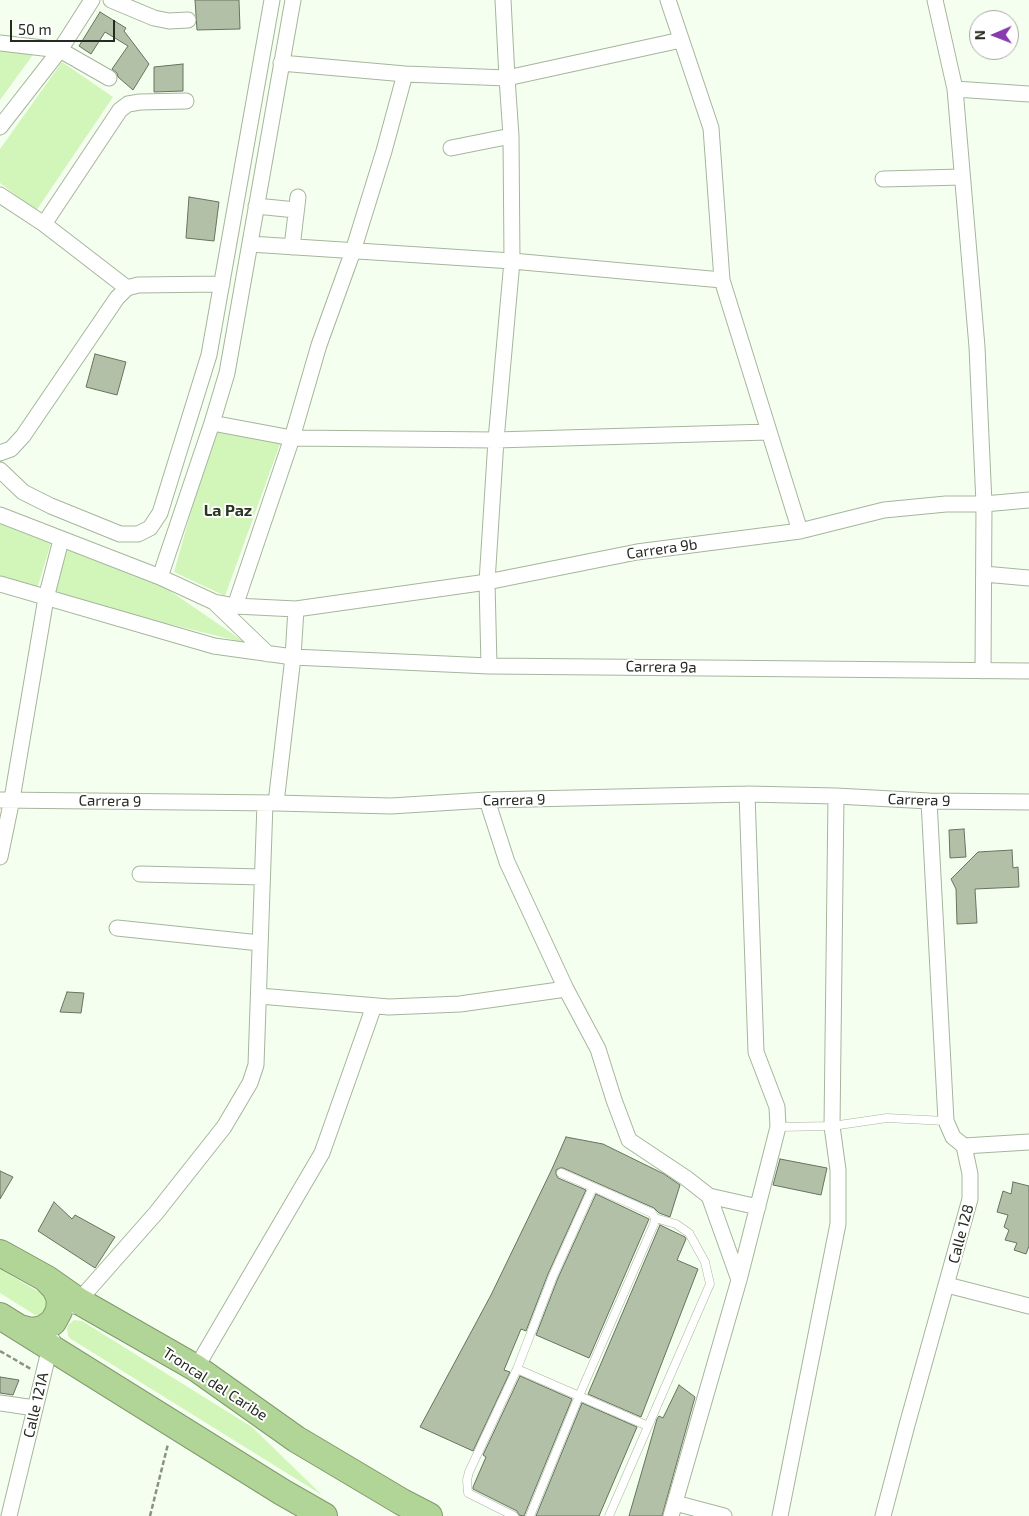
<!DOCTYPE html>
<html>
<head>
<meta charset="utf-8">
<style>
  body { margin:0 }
  #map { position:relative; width:1029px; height:1516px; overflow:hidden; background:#f5ffef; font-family:"Exo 2",sans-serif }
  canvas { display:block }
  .north { position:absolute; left:969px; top:10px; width:50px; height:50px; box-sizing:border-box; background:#fff; border:1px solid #a8aaa6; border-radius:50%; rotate:269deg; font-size:14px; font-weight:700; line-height:20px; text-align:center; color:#252b21 }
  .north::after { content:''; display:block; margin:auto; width:18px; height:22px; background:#873bad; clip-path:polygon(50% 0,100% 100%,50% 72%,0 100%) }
  .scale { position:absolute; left:10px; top:20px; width:105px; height:22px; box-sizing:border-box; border:2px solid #252b21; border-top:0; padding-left:6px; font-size:15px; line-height:18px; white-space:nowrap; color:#252b21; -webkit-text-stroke:4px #fff; paint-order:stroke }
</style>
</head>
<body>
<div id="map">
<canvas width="1029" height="1516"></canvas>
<div class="north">N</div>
<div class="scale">50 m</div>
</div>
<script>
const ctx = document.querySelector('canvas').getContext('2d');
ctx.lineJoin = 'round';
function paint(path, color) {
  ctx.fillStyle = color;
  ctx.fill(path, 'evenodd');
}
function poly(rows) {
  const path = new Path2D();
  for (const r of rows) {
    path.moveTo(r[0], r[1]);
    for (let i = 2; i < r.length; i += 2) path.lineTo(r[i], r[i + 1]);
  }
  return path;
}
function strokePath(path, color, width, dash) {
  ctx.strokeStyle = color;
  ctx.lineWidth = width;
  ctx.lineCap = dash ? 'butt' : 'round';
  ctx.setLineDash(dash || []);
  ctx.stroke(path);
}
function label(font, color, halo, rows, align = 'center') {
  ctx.font = font + ' "Exo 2",sans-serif';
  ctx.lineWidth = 4;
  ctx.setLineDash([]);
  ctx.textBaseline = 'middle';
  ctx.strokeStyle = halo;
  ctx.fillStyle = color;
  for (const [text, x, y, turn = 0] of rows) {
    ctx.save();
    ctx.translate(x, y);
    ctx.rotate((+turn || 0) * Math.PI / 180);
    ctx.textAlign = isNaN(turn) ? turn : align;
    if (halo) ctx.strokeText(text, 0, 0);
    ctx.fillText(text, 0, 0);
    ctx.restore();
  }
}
paint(poly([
  [0,48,35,52,0,100],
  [62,62,113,97,36,211,0,183,0,149],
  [214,430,280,444,225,596,174,572],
  [0,522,51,543,36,592,0,581],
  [66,549,157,582,246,643,51,595],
  [0,1269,47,1297,50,1309,39,1316,35,1315,0,1293],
  [74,1320,82,1321,252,1427,322,1495,71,1339,68,1336,67,1329,68,1325]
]), '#d2f5ba');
const building = poly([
  [195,0,239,0,240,29,197,30,195,0],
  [100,12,126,28,124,31,149,64,133,90,118,77,117,73,112,69,128,46,105,32,91,54,79,46,100,12],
  [183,64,183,91,154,92,154,67,183,64],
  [189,197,219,202,214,241,186,238,189,197],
  [95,354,126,362,117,395,86,387,95,354],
  [964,829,966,857,950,858,949,830,964,829],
  [1012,850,1013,868,1018,867,1019,887,975,889,977,923,957,924,956,889,951,879,978,852,1012,850],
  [67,992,84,993,81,1013,60,1012,67,992],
  [566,1137,603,1144,664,1174,680,1185,670,1217,659,1213,654,1208,563,1168,560,1168,556,1170,556,1174,558,1178,586,1190,548,1274,526,1331,521,1329,504,1370,510,1372,473,1451,420,1427,491,1295,552,1169,566,1137],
  [780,1159,827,1168,821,1195,773,1185,780,1159],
  [0,1171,13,1177,0,1199,0,1171],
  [1013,1182,1029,1186,1029,1246,1026,1254,1014,1250,1017,1243,1005,1240,1009,1230,1004,1227,1008,1215,997,1212,1003,1191,1011,1194,1013,1182],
  [596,1194,649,1219,589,1358,536,1335,558,1278,596,1194],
  [54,1202,72,1219,75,1215,115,1237,95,1268,38,1231,54,1202],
  [660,1225,685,1237,686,1239,677,1260,698,1269,641,1417,588,1394,660,1225],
  [520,1376,572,1399,524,1516,519,1515,517,1511,473,1489,473,1487,486,1457,483,1455,520,1376],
  [0,1377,19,1380,13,1395,0,1393,0,1377],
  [679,1385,695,1397,662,1516,629,1516,657,1419,659,1416,663,1418,679,1385],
  [582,1403,637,1427,599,1516,536,1516,582,1403]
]);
paint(building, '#b1c0a7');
strokePath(building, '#67745d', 1);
const lane = poly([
  [778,1127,832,1126,887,1118,946,1121],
  [517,1369,648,1426],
  [514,1516,468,1493,467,1480,469,1472,517,1369,553,1276,593,1187],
  [530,1516,579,1396,654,1224,655,1218,652,1213,561,1173],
  [609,1516,710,1284,705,1262,689,1233,676,1224,655,1218]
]);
const street = poly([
  [111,0,154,18,169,21,188,20],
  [668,0,711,128,722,280,800,531],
  [935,0,955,89,977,347,984,504,983,671],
  [0,43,60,50,109,78],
  [281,63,405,74,507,78,681,40],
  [955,89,1029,94],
  [0,127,60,50,92,0],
  [451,148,511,136],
  [883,179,962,177],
  [0,195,44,224,127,288],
  [256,206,296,210],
  [44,224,120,110,128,104,140,102,186,101],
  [250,244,512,261,722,280],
  [292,247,298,197],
  [212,423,292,438,496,440,768,432],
  [0,453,11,449,23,436,117,298,127,288,138,285,222,284],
  [0,470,23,492,51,506,120,534,138,534,150,528,160,513,209,355,272,0],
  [0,515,160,577,214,602,235,606,296,609,487,582,637,552,800,531,884,510,946,504,984,504,1029,500],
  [984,574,1029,578],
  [160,577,212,423,227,373,293,0],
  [0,584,214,646,293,657,489,666,1029,671],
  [214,602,268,654],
  [235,606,292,438,319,345,353,251,384,151,405,74],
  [489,666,487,582,496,440,512,261,511,136,507,78,503,0],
  [0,800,276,803,391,806,487,800,747,794,836,796,929,801,1029,802],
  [487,800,507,862,566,989,598,1049,614,1100,629,1140,686,1178,709,1196,739,1280],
  [276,803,293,657,296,609],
  [0,857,12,799,46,598,61,540],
  [140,874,262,877],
  [117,928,260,943],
  [259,996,389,1007,460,1004,566,989],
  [964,1146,1029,1142],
  [709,1196,758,1207],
  [947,1285,1029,1306],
  [74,1306,156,1213,224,1127,250,1083,256,1065,265,803],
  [196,1368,322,1153,374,1006],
  [0,1403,35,1408],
  [675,1503,724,1516],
  [9,1516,50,1347,53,1341],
  [671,1516,739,1280,778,1127,777,1107,756,1052,747,794],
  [780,1516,838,1224,838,1170,832,1126,836,796],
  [883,1516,907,1425,970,1199,970,1174,964,1146,953,1137,946,1121,929,801]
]);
const highway = poly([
  [0,1253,47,1279,77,1300,196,1368,296,1439,402,1502,429,1516],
  [0,1316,282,1492,324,1516],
  [20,1328,31,1331,43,1329,53,1322,59,1311,60,1299,55,1288,47,1280]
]);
strokePath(lane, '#a6b59c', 9);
strokePath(street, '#a6b59c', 17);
strokePath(highway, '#809a6d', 28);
strokePath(poly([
  [0,1351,31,1369],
  [150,1516,168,1444]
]), '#8a9285', 2.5, [5, 2.5]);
strokePath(lane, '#fff', 8);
strokePath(street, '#fff', 15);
strokePath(highway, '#b1d596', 26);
label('15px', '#252b21', '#fff', [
  ["Carrera 9b",662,549,-8],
  ["Carrera 9a",661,667,1],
  ["Carrera 9",514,800,-1],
  ["Carrera 9",919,800,2],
  ["Carrera 9",110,801,1],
  ["Calle 128",961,1234,-75],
  ["Troncal del Caribe",215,1384,33],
  ["Calle 121A",36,1405,-77]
]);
label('bold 16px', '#2a3622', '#fff', [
  ["La Paz",228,511]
]);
</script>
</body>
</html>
